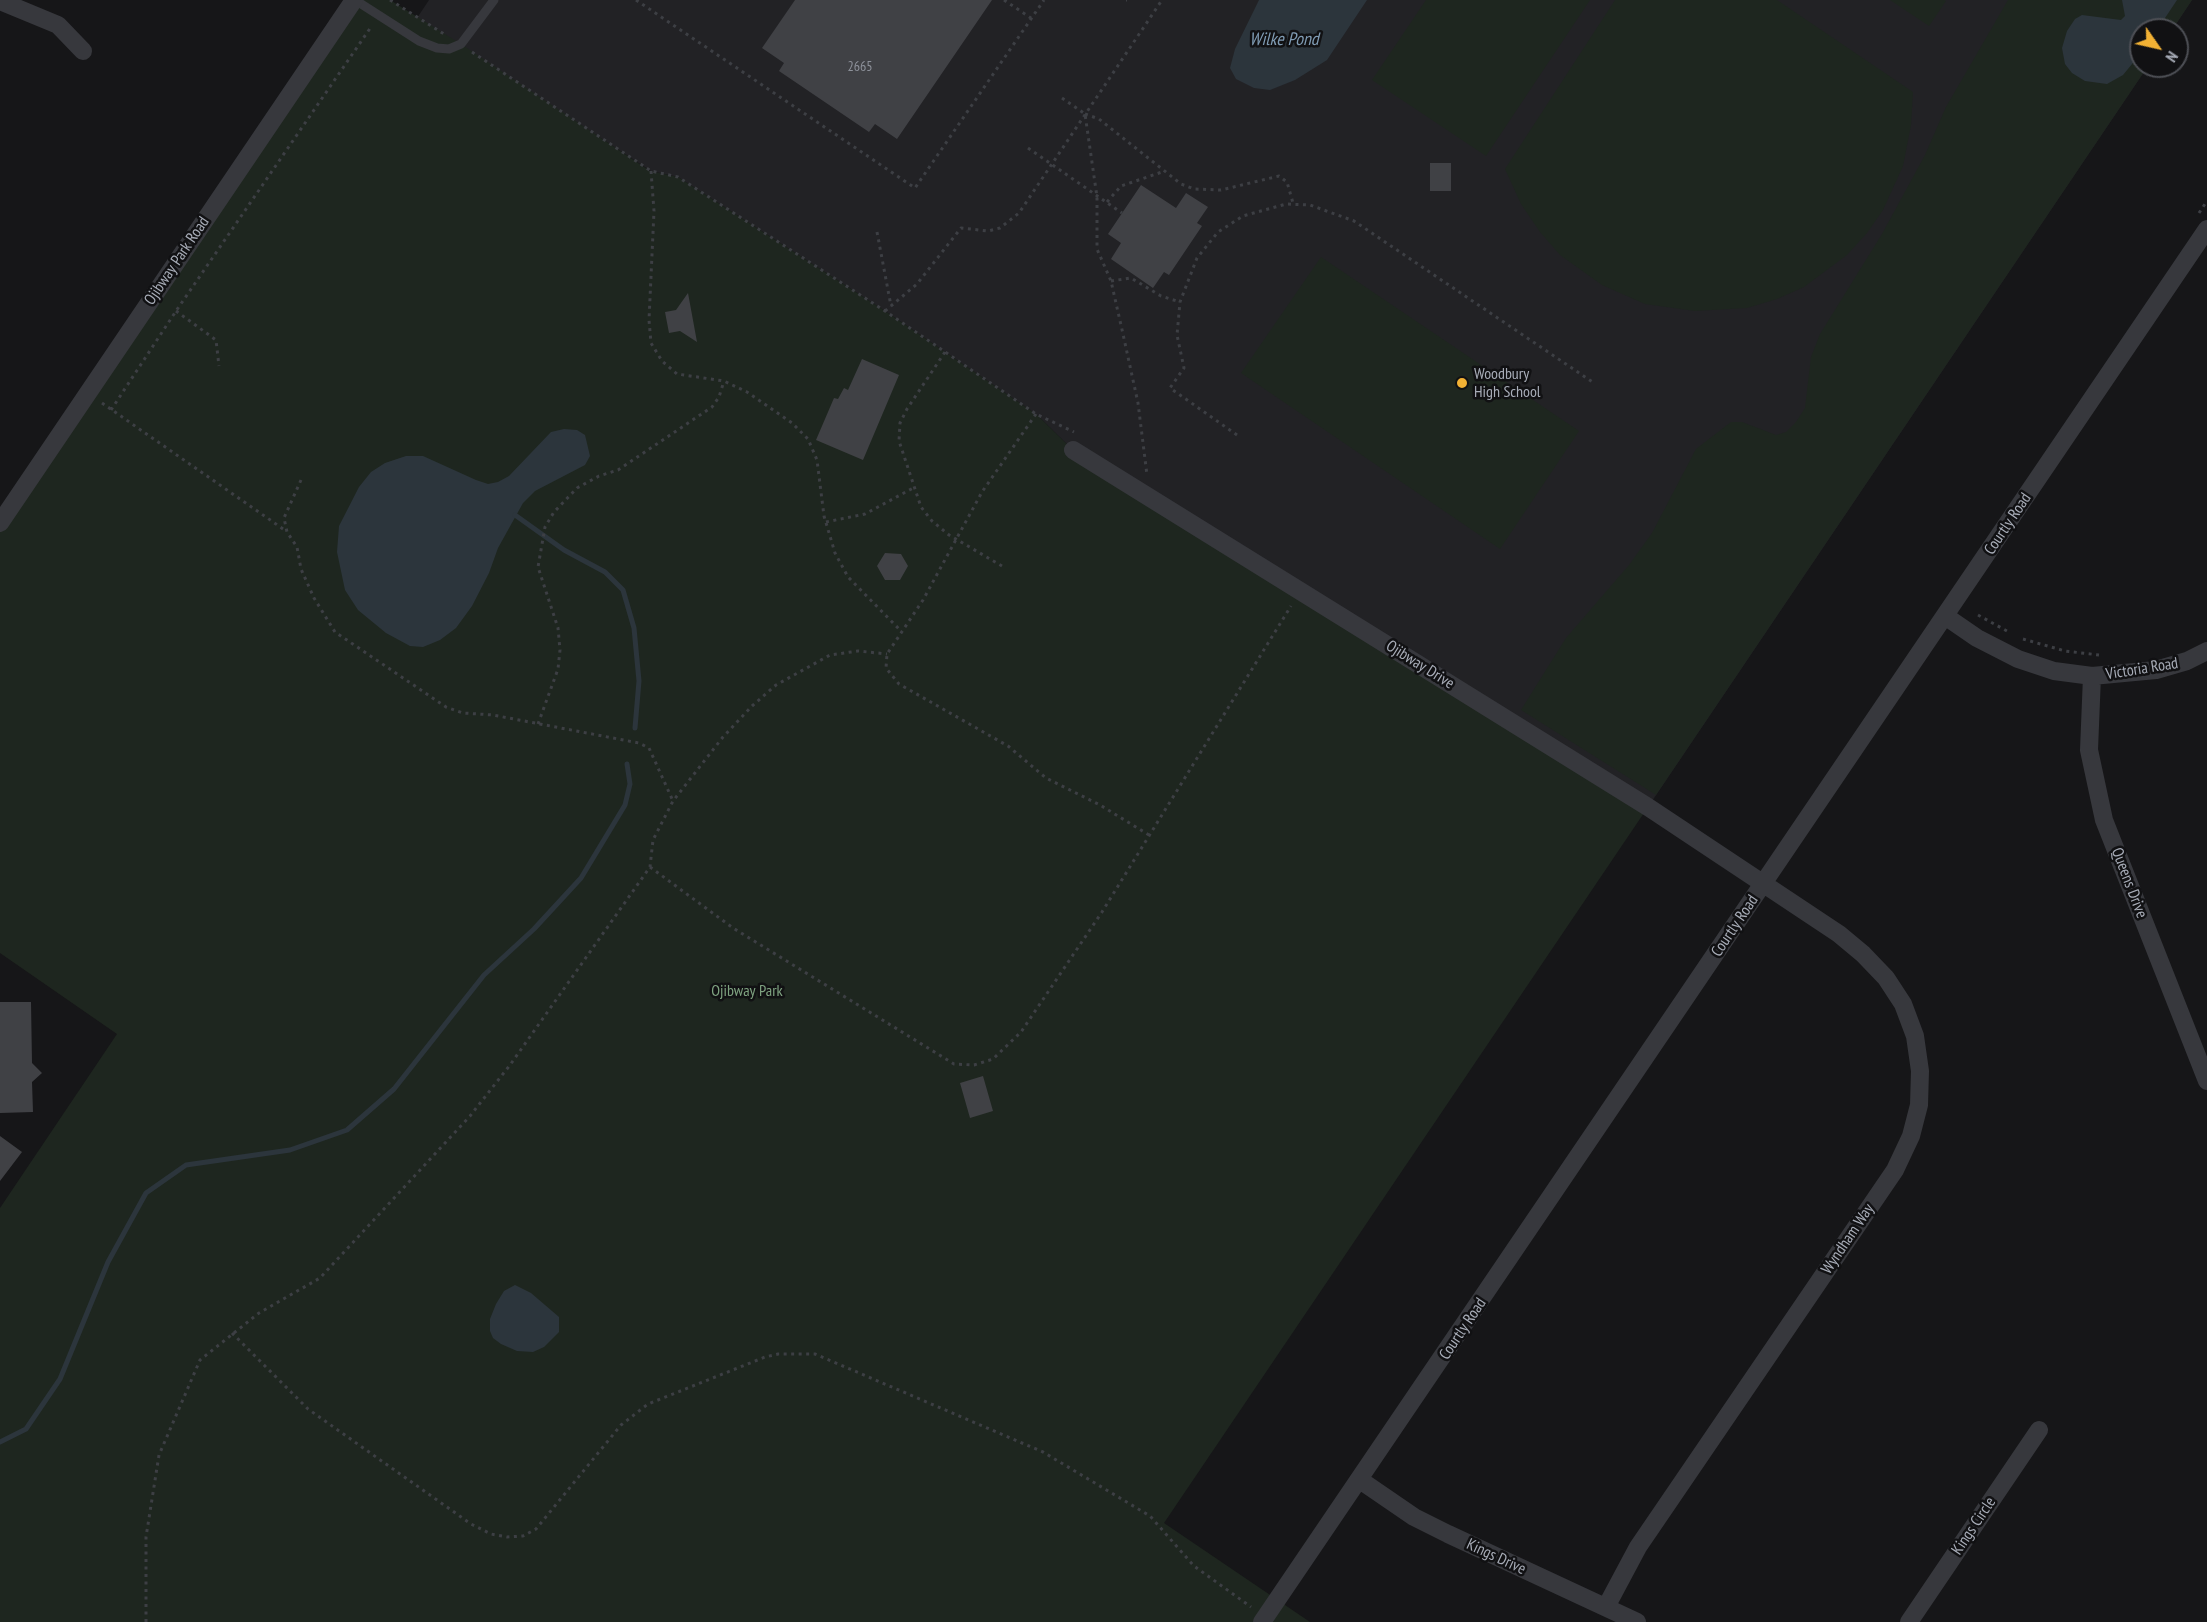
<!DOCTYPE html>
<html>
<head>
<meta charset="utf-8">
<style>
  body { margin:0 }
  #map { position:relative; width:2207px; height:1622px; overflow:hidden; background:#161618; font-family:"PT Sans Narrow",sans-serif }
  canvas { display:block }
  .north { position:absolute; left:2129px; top:18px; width:60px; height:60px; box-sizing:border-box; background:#111113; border:2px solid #4d4f55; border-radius:50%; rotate:124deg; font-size:16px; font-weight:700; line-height:24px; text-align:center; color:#a8adb8 }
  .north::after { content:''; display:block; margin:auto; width:21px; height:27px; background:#f2b134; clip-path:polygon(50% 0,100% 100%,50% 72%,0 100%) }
</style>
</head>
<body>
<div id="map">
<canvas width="2207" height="1622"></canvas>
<div class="north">N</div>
</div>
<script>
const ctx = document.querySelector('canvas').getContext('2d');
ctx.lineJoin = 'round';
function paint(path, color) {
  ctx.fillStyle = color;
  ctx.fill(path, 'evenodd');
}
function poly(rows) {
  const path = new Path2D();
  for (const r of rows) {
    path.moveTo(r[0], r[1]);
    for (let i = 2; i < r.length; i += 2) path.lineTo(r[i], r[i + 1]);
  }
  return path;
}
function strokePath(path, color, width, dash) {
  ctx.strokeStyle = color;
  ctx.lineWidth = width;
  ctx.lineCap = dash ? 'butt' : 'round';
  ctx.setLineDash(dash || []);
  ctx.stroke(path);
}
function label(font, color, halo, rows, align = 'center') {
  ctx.font = font + ' "PT Sans Narrow",sans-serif';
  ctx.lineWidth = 5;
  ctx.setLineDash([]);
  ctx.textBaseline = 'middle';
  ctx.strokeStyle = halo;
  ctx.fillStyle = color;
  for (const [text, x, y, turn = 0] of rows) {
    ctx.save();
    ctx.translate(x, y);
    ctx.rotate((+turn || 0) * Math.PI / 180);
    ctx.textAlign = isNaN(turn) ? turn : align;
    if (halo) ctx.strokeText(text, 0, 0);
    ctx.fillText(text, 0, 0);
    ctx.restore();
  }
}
paint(poly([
  [429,0,2192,0,2172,30,2141,30,2141,66,2148,66,1648,807,1073,450,1036,414,885,311,678,177,651,171,417,18]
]), '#222225');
paint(poly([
  [355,0,390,0,461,44,650,171,678,177,885,311,1036,414,1073,450,1648,807,1164,1523,1310,1622,0,1622,0,1208,117,1034,0,953,0,523],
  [1426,0,1590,0,1486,156,1372,80],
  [1615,0,1777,0,1913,92,1911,125,1903,166,1883,210,1867,233,1847,255,1804,287,1777,299,1747,308,1695,311,1645,304,1602,285,1560,255,1540,232,1521,204,1505,169],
  [1890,0,1944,0,1946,1,1929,26],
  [2008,0,2192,0,2172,30,2141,30,2141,66,2148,66,1656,795,1521,710,1566,638,1629,565,1652,533,1696,449,1731,422,1742,422,1776,435,1786,432,1796,422,1805,408,1811,357,1820,334,1882,234,1925,155,1946,107],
  [1321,257,1579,431,1500,549,1241,373]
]), '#1e261f');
paint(poly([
  [1259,0,1367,0,1327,60,1295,80,1270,90,1254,88,1236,79,1230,68,1235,49],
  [2122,0,2177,0,2157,30,2141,30,2141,53,2123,75,2107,84,2085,81,2072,73,2065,64,2062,48,2067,31,2075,19,2082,15,2121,20,2125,16],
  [564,429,577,430,585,435,590,456,585,465,535,491,523,503,498,548,489,573,472,606,456,628,440,640,423,647,410,646,386,633,358,610,345,590,337,552,339,526,359,487,371,472,385,463,406,456,423,456,476,480,488,484,498,482,509,476,551,432],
  [515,1285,531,1293,559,1317,559,1332,544,1347,533,1352,517,1351,501,1344,493,1338,490,1331,490,1319,496,1304,504,1291]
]), '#2c353c');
strokePath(poly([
  [515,515,564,550,605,572,623,590,634,628,639,681,635,728],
  [0,1442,26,1429,60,1379,108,1262,146,1193,186,1165,290,1150,347,1130,394,1089,484,975,534,929,581,878,625,805,630,784,627,764]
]), '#2c353c', 5);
paint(poly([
  [795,0,992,0,897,139,875,124,869,132,779,71,784,63,762,48],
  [1430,163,1451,163,1451,191,1430,191],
  [1141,185,1176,208,1186,193,1208,207,1197,223,1202,226,1169,275,1164,272,1153,288,1111,259,1121,243,1108,234],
  [688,293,697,342,680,331,669,333,665,312,676,310],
  [862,359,899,375,863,460,816,440,834,398,838,399,844,388,848,390],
  [885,553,901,554,908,566,900,580,885,580,877,566],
  [0,1002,31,1002,32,1063,42,1073,32,1082,33,1112,0,1113],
  [983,1076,993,1111,970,1118,960,1083],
  [0,1136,22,1152,0,1181]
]), '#404145');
strokePath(poly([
  [390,0,444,34],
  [636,0,915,188,1044,0],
  [1004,0,1031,18],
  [1126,0,1127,0],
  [472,52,651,171,678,177,885,311,1036,414,1074,432],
  [1062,98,1085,114,1097,197,1097,249,1111,281,1123,334,1138,403,1147,475],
  [1085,114,1099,119,1181,184,1194,189,1221,190,1279,176,1287,182,1293,203],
  [1028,148,1122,213],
  [651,171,654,211,649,320,651,343,662,361,677,374,724,381,747,392,792,423,808,439,817,460,824,516,835,553,848,577,901,631],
  [1107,202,1121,186,1162,172],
  [2199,213,2207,201],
  [877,232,891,306],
  [1111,281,1131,278,1161,296,1180,302],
  [176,311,216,340,219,366],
  [885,311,917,284,961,228,988,231,1000,228,1019,213,1162,0],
  [945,352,907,409,900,423,899,441,921,507,932,521,949,535,1002,566],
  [102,403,286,531],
  [111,410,176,311,371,27],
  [1036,414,982,492,923,600,887,654,886,668,899,684,1008,746,1046,778,1100,805,1149,835],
  [1237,435,1170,388,1184,368,1177,335,1180,302,1197,258,1218,232,1243,216,1286,204,1310,205,1354,221,1594,383],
  [301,480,284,518,287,532,297,547,301,569,314,598,335,632,446,707,463,713,493,715,639,743,649,748,673,801],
  [826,522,865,514,915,487],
  [1978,615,2007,631],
  [2023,639,2065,651,2099,655],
  [538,724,558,669,560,650,558,628,538,567,545,527,554,512,577,488,599,476,618,470,712,407,719,397,724,381],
  [650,867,733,928,954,1064,974,1065,993,1059,1021,1032,1102,912,1291,606],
  [232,1333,308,1409,471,1524,491,1534,507,1537,523,1536,536,1529,621,1425,648,1404,765,1357,778,1354,815,1354,1043,1452,1150,1516,1194,1566,1251,1607],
  [146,1622,146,1537,159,1455,200,1360,259,1313,320,1278,470,1116,510,1065,650,867,653,840,673,801,723,737,752,706,776,685,830,655,858,651,887,654]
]), '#3d3f44', 3, [3, 4.5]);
strokePath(poly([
  [355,0,419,41,437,48,449,49,461,44,494,0]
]), '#37383d', 9);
strokePath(poly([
  [0,1,58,25,83,51],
  [1073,450,1648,807,1839,934,1863,954,1886,978,1903,1004,1915,1036,1920,1071,1919,1105,1911,1136,1895,1170,1638,1547,1606,1607],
  [0,523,354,0],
  [1945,616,1977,638,2018,659,2054,671,2092,676,2156,670,2187,661,2207,651],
  [2092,676,2089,750,2104,820,2207,1081],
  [1360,1480,1414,1517,1448,1534,1637,1622],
  [1262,1622,2207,229],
  [1909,1622,2039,1430]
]), '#37383d', 18);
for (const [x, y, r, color] of [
  [1462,383,6,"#f2b134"]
]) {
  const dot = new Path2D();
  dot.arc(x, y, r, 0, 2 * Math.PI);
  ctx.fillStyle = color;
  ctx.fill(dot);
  strokePath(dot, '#111113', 2);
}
label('14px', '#8e929b', null, [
  ["2665",860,67]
]);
label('16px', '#a8adb8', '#111113', [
  ["Ojibway Park Road",177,261,-56],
  ["Courtly Road",2008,524,-56],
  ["Ojibway Drive",1420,665,32],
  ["Victoria Road",2142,669,-9],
  ["Queens Drive",2129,883,69],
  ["Courtly Road",1735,926,-56],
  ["Wyndham Way",1848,1239,-56],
  ["Courtly Road",1463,1329,-56],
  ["Kings Circle",1974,1526,-56],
  ["Kings Drive",1496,1557,25]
]);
label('16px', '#a8adb8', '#111113', [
  ["Woodbury",1474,374],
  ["High School",1474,392]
], 'left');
label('16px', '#7fa381', '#111113', [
  ["Ojibway Park",747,991]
]);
label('italic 18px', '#7f9bb3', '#111113', [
  ["Wilke Pond",1284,40]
]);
</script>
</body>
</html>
